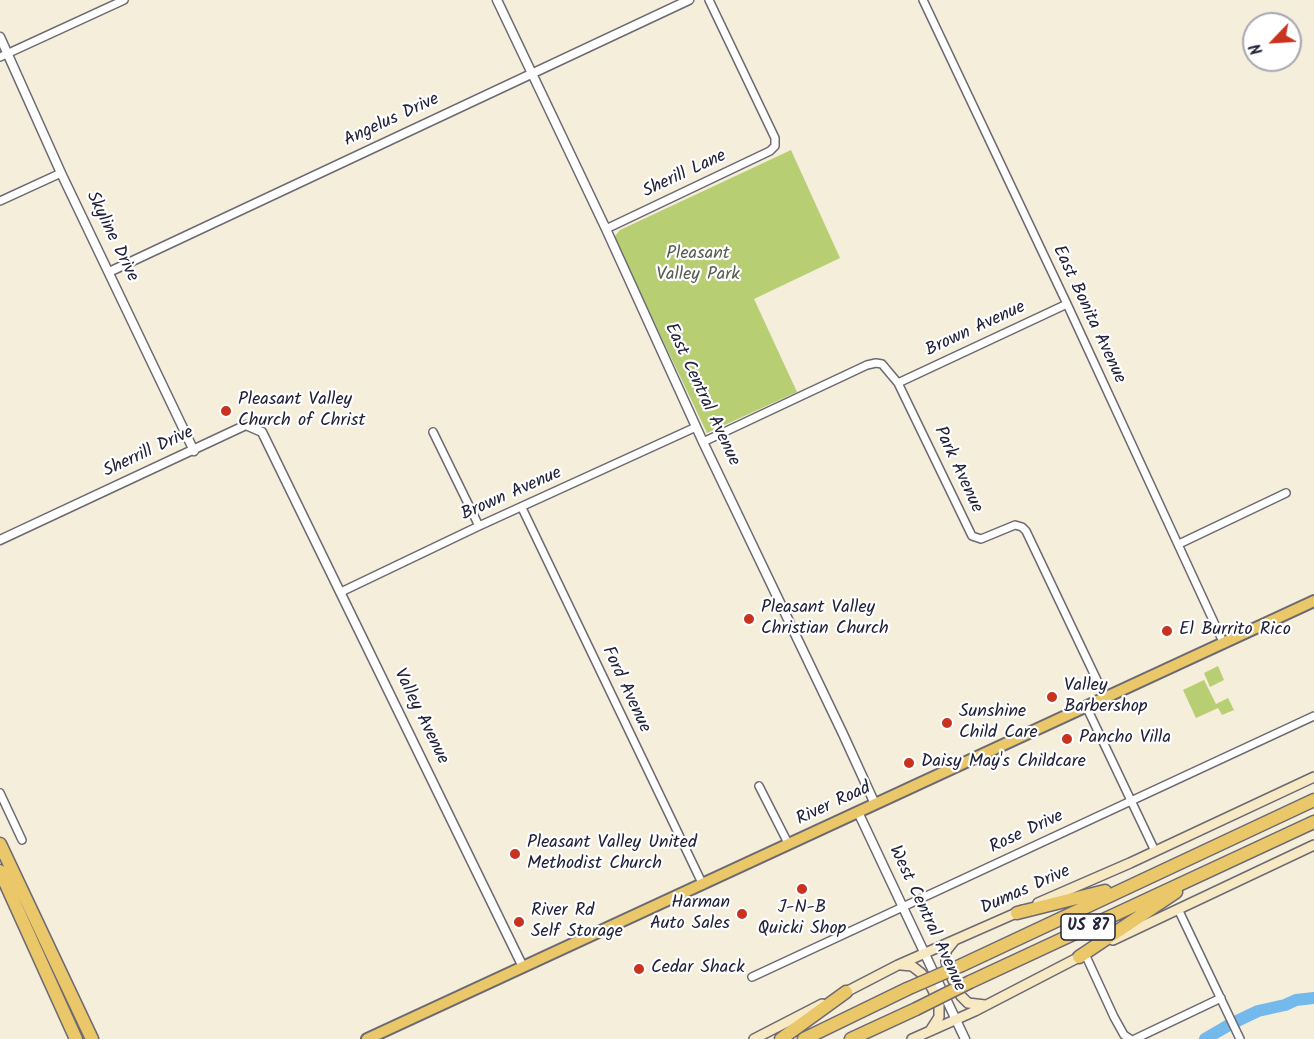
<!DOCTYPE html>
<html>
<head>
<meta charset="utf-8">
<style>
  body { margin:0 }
  #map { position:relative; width:1314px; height:1039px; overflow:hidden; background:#f4eedb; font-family:Kalam,sans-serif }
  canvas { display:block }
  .north { position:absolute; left:1242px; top:12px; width:60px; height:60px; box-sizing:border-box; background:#fff; border:2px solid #a7a7b1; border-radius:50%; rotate:245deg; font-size:16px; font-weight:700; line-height:24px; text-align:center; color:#22223b }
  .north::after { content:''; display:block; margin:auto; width:21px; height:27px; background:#c8321e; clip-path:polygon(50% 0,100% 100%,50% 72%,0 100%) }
</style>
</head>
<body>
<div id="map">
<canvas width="1314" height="1039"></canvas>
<div class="north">N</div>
</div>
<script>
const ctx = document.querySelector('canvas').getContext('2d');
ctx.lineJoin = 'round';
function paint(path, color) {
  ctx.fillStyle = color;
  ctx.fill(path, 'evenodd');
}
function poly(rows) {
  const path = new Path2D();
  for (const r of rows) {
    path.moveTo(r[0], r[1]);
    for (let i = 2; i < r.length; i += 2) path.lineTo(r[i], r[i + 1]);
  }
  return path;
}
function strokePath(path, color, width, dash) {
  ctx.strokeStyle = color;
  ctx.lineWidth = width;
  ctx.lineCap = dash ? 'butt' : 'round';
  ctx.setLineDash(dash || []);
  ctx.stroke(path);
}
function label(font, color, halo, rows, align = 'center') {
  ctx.font = font + ' Kalam,sans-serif';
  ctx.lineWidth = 4.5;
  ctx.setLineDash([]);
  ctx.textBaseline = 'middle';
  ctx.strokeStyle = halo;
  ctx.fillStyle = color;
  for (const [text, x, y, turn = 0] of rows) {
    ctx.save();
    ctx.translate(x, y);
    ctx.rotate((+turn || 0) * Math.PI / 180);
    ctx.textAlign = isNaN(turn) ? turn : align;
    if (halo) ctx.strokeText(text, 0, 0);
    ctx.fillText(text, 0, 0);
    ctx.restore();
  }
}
paint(poly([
  [791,150,840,258,754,299,797,392,707,433,616,242,615,236,620,230],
  [1218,666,1224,680,1210,687,1204,673],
  [1204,680,1216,704,1228,698,1234,710,1222,715,1218,708,1196,718,1183,690]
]), '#b7ce73');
strokePath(poly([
  [1237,1021,1258,1011,1285,1005,1296,1000,1314,998],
  [1205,1039,1229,1025]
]), '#74b9eb', 12);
const minor = poly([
  [923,0,1067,304,1224,644],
  [0,57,124,0],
  [0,201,61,173],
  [606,229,770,151,775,146,775,138,709,0],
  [898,383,1067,304],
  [433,432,479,526],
  [703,442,867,365,876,363,882,364,898,383,972,536,981,539,1015,525,1022,527,1026,531,1105,697],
  [522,508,703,885],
  [1179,544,1286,493],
  [341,592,479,526,696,427],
  [1086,706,1155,851],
  [759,786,789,845],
  [0,793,22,840],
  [1178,909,1240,1039],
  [1085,954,1114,1017,1124,1035,1130,1039],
  [752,977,1314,716],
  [1135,1039,1221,998]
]);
const tertiary = poly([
  [497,0,606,229,703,442,843,734,875,804],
  [0,37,61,173,194,451],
  [109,272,689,0],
  [0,540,246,425,262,432,523,967],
  [858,812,965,1039]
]);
const secondary = poly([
  [1038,903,1130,863,1314,777],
  [1113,940,1314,845],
  [954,941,946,951,946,962,951,976,961,996,968,1003,985,1005],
  [901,965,912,966,921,973,932,988,939,1004,939,1017,930,1031],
  [842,994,898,965,1023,910],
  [754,1039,822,1004],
  [912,1039,975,1011,1085,954]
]);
const primary = poly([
  [367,1039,1314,601]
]);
const trunk = poly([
  [0,844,92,1039],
  [0,871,76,1039]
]);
const motorway = poly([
  [1017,913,1105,891],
  [1079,957,1176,892],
  [962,965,1314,800],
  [970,982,1314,822],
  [781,1039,846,992],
  [804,1039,907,989],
  [851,1039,916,1009]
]);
strokePath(minor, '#6c6973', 10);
strokePath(tertiary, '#6c6973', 11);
strokePath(secondary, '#6c6973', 12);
strokePath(primary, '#6c6973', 14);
strokePath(trunk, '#6c6973', 15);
strokePath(motorway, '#6c6973', 15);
strokePath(minor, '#fff', 7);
strokePath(tertiary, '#fff', 8);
strokePath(secondary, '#f7e9c3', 9);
strokePath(primary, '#eac769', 10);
strokePath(trunk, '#eac769', 12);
strokePath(motorway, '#eac769', 12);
const motorwayBridge = poly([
  [907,989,962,965],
  [916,1009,970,982]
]);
strokePath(motorwayBridge, '#6c6973', 15, []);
strokePath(motorwayBridge, '#eac769', 12);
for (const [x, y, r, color] of [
  [226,411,6,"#c8321e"],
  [749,619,6,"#c8321e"],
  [1167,631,6,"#c8321e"],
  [1052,697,6,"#c8321e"],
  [947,723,6,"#c8321e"],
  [1067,739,6,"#c8321e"],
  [909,763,6,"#c8321e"],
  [515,854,6,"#c8321e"],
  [802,889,6,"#c8321e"],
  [742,914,6,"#c8321e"],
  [519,922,6,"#c8321e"],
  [639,969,6,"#c8321e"]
]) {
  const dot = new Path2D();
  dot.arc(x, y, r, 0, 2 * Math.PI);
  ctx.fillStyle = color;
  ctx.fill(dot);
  strokePath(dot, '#fff', 2);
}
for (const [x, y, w] of [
  [1088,927,54]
]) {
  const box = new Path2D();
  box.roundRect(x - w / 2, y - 13, w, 26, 4.5);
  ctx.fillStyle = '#fff';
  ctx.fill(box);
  strokePath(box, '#22223b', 1.5);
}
label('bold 16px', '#22223b', null, [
  ["US 87",1088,927]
]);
label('18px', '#22223b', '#fff', [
  ["Angelus Drive",392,121,-25],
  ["Sherill Lane",685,175,-25],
  ["Skyline Drive",111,237,64],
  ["East Bonita Avenue",1088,315,65],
  ["Brown Avenue",976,330,-25],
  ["East Central Avenue",701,395,65],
  ["Sherrill Drive",149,453,-25],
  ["Park Avenue",957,470,65],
  ["Brown Avenue",512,495,-24],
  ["Ford Avenue",625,690,65],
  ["Valley Avenue",420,717,64],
  ["River Road",834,805,-25],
  ["Rose Drive",1027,833,-25],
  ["Dumas Drive",1026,891,-24],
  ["West Central Avenue",926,919,65]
]);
label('18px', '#565e4f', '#fff', [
  ["Pleasant",698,255],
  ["Valley Park",698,276]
]);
label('18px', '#22223b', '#fff', [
  ["Pleasant Valley",238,401],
  ["Church of Christ",238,422],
  ["Pleasant Valley",761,609],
  ["Christian Church",761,630],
  ["El Burrito Rico",1179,631],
  ["Valley",1064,687],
  ["Barbershop",1064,708],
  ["Sunshine",959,713],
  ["Child Care",959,734],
  ["Pancho Villa",1079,739],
  ["Daisy May's Childcare",921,763],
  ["Pleasant Valley United",527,844],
  ["Methodist Church",527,865],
  ["Harman",730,904,"right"],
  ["Auto Sales",730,925,"right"],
  ["J-N-B",802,909,"center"],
  ["Quicki Shop",802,930,"center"],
  ["River Rd",531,912],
  ["Self Storage",531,933],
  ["Cedar Shack",651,969]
], 'left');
</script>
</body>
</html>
